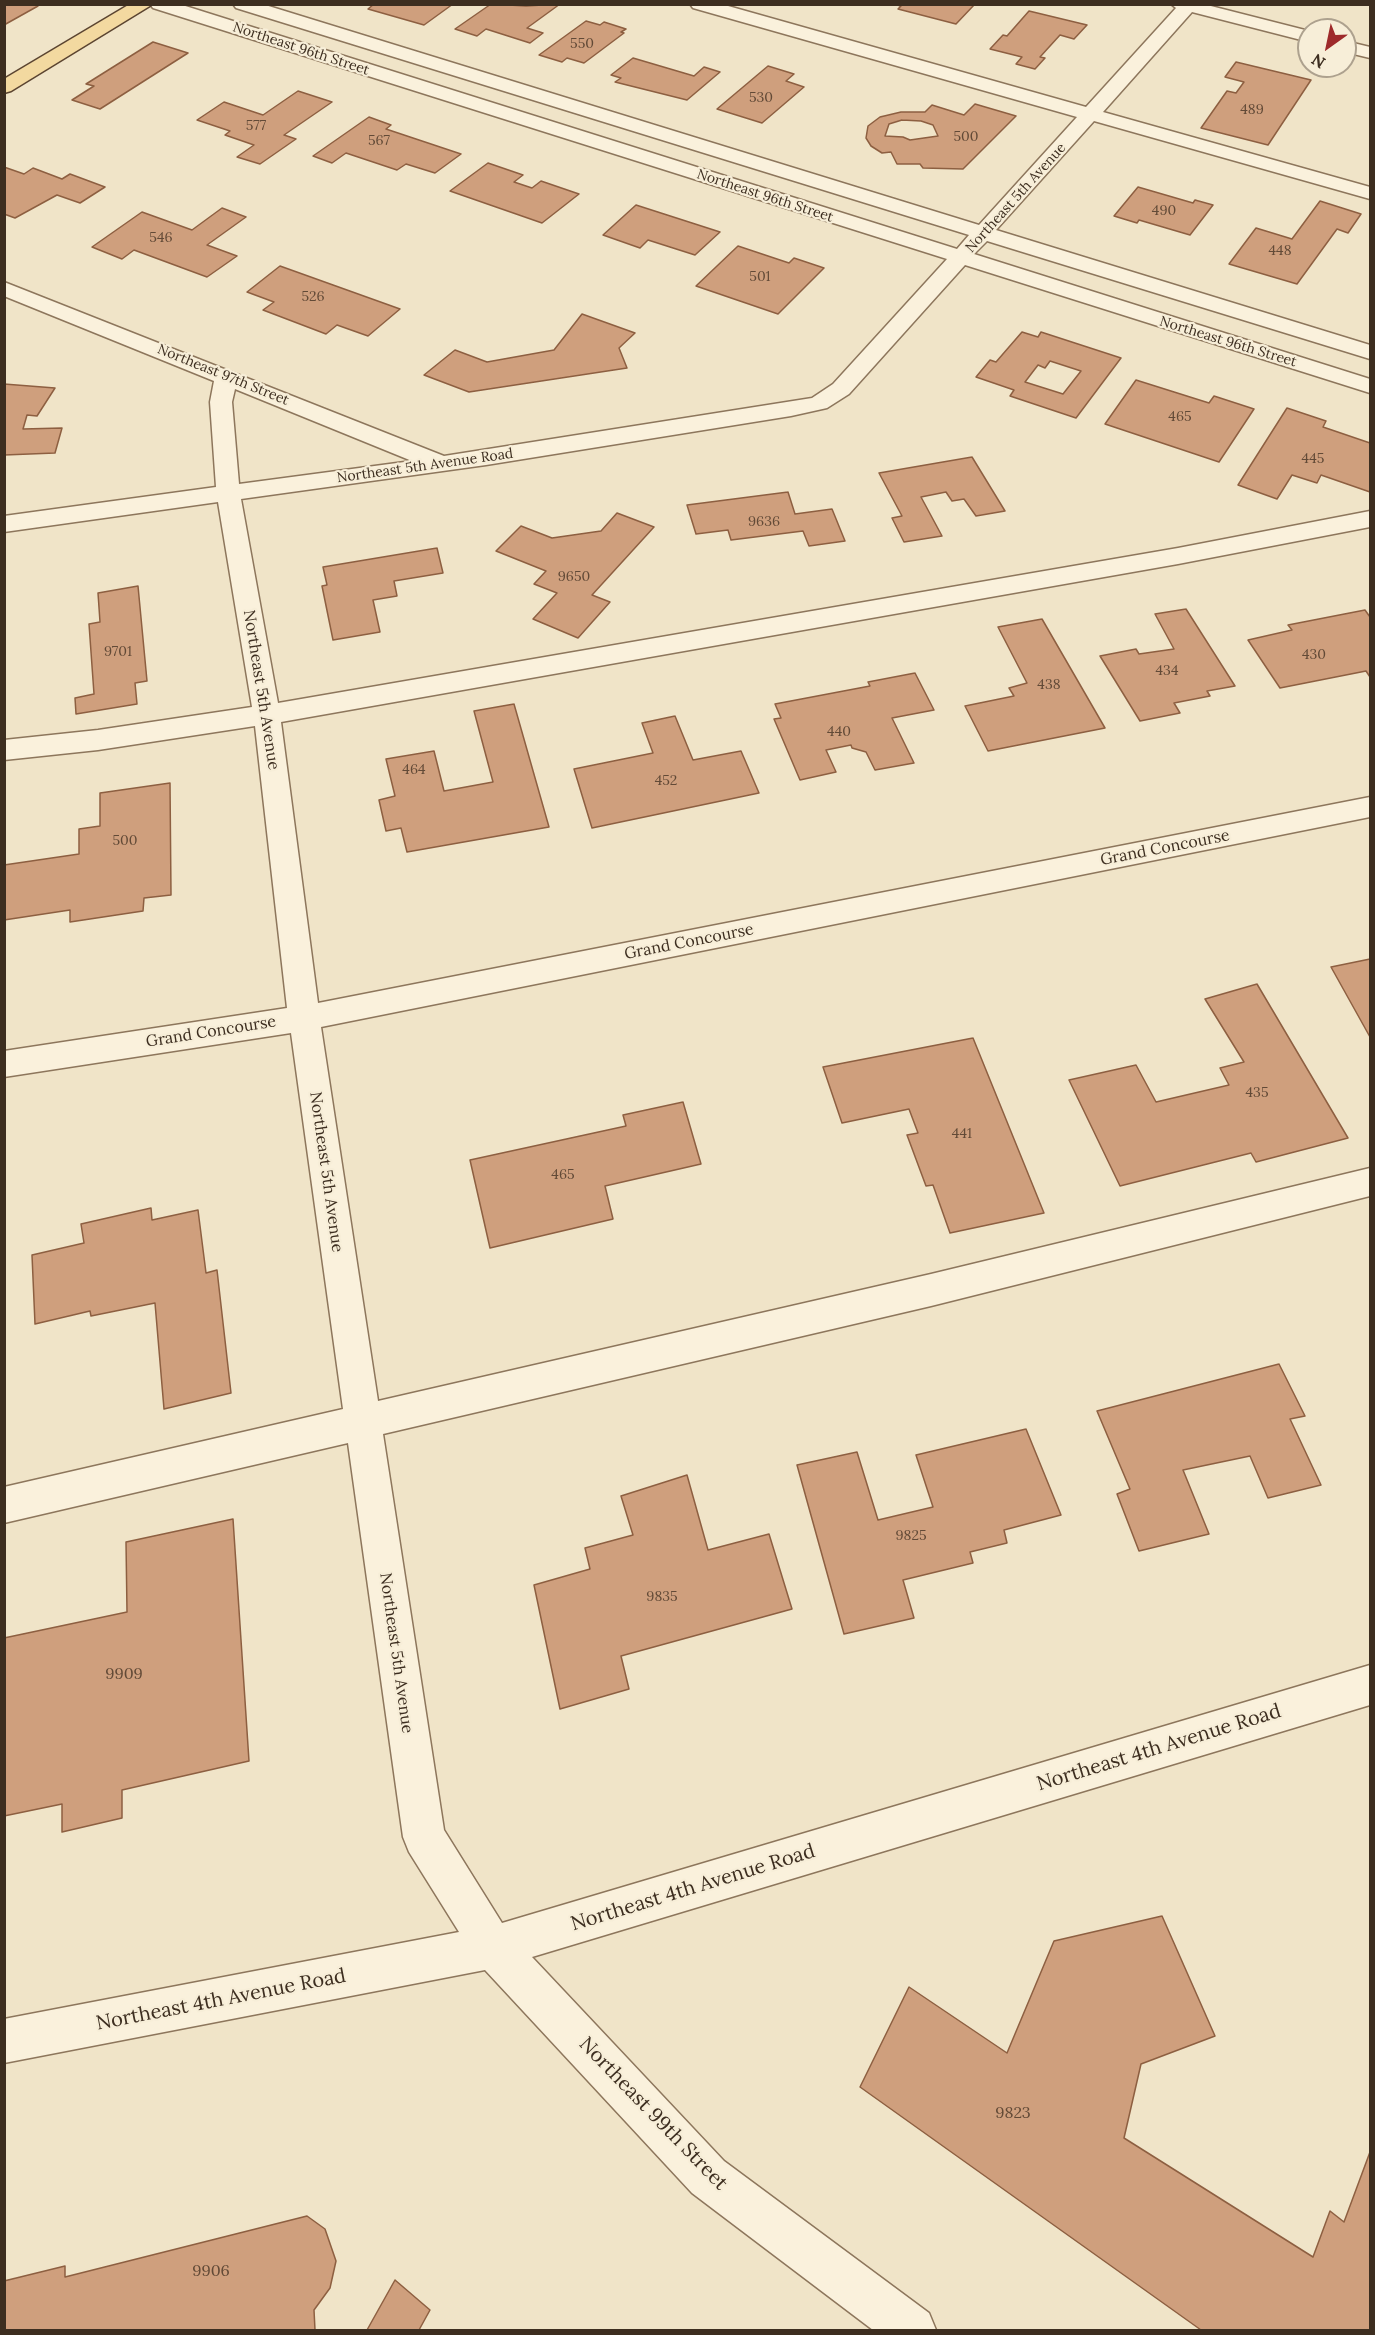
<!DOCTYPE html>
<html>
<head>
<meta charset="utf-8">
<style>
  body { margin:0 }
  #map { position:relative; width:1375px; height:2335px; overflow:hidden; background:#f0e4c8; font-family:Lora,serif }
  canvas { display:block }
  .frame { position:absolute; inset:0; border:6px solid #3d2e20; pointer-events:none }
  .north { position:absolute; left:1297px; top:18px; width:60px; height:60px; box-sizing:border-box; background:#f7eed8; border:2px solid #ada18e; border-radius:50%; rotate:213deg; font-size:16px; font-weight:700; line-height:24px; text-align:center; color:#3d2e20 }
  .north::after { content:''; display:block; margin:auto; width:21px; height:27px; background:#9e2a2b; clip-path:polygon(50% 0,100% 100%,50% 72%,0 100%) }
</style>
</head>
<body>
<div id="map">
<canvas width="1375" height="2335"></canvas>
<div class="frame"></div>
<div class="north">N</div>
</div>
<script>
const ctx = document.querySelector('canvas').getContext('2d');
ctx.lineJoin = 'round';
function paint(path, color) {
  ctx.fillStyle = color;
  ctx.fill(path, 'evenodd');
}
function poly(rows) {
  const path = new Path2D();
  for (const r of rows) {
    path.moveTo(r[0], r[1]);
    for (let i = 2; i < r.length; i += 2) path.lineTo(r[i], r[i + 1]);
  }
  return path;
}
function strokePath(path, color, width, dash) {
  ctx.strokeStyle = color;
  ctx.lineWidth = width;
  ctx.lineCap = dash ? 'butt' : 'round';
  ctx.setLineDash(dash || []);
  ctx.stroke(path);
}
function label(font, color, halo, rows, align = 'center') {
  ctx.font = font + ' Lora,serif';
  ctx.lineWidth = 4.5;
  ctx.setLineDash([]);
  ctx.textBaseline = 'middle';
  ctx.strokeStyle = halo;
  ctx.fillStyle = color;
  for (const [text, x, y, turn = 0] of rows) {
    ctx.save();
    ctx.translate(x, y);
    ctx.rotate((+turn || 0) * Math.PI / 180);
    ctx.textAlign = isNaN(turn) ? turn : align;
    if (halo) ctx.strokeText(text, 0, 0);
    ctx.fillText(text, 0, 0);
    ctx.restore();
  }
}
const building = poly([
  [4,4,34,4,38,6,4,25,4,4],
  [374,4,453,4,424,25,368,9,374,4],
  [491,4,526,6,560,4,527,28,543,33,530,43,486,29,477,36,455,29,491,4],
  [893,4,975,4,956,24,898,9,901,6,893,4],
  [1029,11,1087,25,1074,39,1060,35,1040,57,1045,58,1035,69,1016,64,1022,57,990,49,1003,35,1007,36,1029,11],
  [586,21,600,25,604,22,626,29,621,32,624,33,584,63,567,58,562,62,539,55,586,21],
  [153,42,188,53,100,109,72,100,94,86,86,84,153,42],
  [633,58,694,76,704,67,720,72,687,100,615,82,621,78,611,75,633,58],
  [1236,62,1311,80,1268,145,1201,128,1227,91,1236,93,1244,82,1225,77,1236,62],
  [768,66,794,74,786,81,804,87,762,123,717,109,768,66],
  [298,91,332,102,284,135,296,139,260,164,237,157,254,145,225,135,230,131,197,120,224,102,263,115,298,91],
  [975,104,1016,116,963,169,923,168,920,164,897,164,891,152,882,153,871,146,866,138,868,126,880,117,901,112,925,112,932,105,964,115,975,104],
  [902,120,921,121,933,125,938,136,910,140,903,137,885,136,889,124,902,120],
  [369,117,391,125,386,129,461,154,435,173,406,164,397,170,346,153,332,163,313,156,369,117],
  [488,163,523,175,514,182,532,188,541,181,579,194,542,223,450,191,488,163],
  [4,167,24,174,33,168,62,179,70,174,105,187,80,203,57,195,15,218,4,214,4,167],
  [1138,187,1193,203,1195,200,1213,205,1190,235,1139,220,1137,223,1114,216,1138,187],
  [1320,201,1361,214,1348,233,1337,229,1297,284,1229,264,1256,228,1292,239,1320,201],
  [636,205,720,232,695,255,648,240,640,248,603,235,636,205],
  [222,208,246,217,207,245,237,256,207,277,134,250,122,259,92,247,142,212,192,230,222,208],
  [738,246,789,263,794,258,824,268,778,314,696,286,738,246],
  [280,266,400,309,368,336,337,325,326,334,263,310,274,302,247,292,280,266],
  [582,314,635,333,619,348,627,368,469,392,424,375,455,350,487,362,554,350,582,314],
  [1022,332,1038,337,1041,332,1121,358,1076,418,1010,396,1014,390,976,377,990,360,996,362,1022,332],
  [1050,361,1081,371,1063,394,1025,382,1038,365,1045,368,1050,361],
  [1136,380,1209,403,1214,396,1254,409,1219,462,1105,424,1136,380],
  [4,384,55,388,37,416,27,415,23,429,62,428,55,453,4,455,4,384],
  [1287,408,1326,421,1323,427,1370,443,1370,492,1321,475,1317,483,1292,475,1277,499,1238,485,1287,408],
  [972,457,1005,511,976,516,964,499,952,501,946,492,921,497,942,536,904,542,892,518,902,516,879,473,972,457],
  [788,492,795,514,832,509,845,541,809,546,803,531,731,540,728,530,696,534,687,505,788,492],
  [617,513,654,527,592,595,610,602,578,638,533,619,557,593,534,584,546,571,496,551,521,526,552,538,601,531,617,513],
  [437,548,443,573,394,581,397,596,373,600,380,632,333,640,322,586,327,585,323,567,437,548],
  [138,586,147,681,135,683,137,704,76,714,75,698,94,694,89,624,100,622,98,593,138,586],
  [1186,609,1235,686,1207,691,1210,696,1174,703,1180,713,1140,721,1100,656,1136,649,1139,654,1174,649,1155,614,1186,609],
  [1365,610,1370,617,1370,677,1366,671,1280,688,1248,640,1292,630,1288,625,1365,610],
  [1042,619,1105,728,988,751,965,706,1014,696,1009,688,1027,683,998,627,1042,619],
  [915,673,934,710,892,718,914,763,875,770,866,752,852,748,851,745,826,750,836,772,800,780,774,719,781,718,775,704,870,686,868,682,915,673],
  [514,704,549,827,407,852,401,828,386,831,379,800,395,796,386,759,434,751,444,791,493,782,474,711,514,704],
  [675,716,693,760,741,751,759,793,592,828,574,769,653,753,642,723,675,716],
  [170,783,171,895,144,898,143,911,70,922,70,910,4,920,4,865,79,854,79,829,100,826,100,793,170,783],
  [1370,959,1370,1037,1331,967,1370,959],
  [1257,984,1348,1138,1256,1162,1251,1153,1120,1186,1069,1080,1136,1065,1156,1102,1229,1085,1220,1068,1244,1062,1205,999,1257,984],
  [973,1038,1044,1213,950,1233,933,1185,926,1186,907,1135,918,1133,909,1109,842,1123,823,1067,973,1038],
  [683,1102,701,1164,605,1186,613,1219,490,1248,470,1160,626,1126,623,1115,683,1102],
  [151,1208,152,1220,198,1210,206,1273,217,1270,231,1393,164,1409,155,1303,91,1316,90,1311,35,1324,32,1255,84,1243,81,1224,151,1208],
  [1279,1364,1305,1416,1290,1419,1321,1485,1268,1498,1250,1456,1183,1470,1209,1534,1139,1551,1117,1494,1130,1489,1097,1411,1279,1364],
  [1026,1429,1061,1515,1004,1530,1007,1543,970,1552,973,1563,903,1580,914,1618,844,1634,797,1465,857,1452,878,1520,933,1507,916,1455,1026,1429],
  [687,1475,708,1550,769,1534,792,1609,621,1656,629,1689,560,1709,534,1585,590,1569,585,1548,633,1535,621,1496,687,1475],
  [233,1519,249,1761,122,1790,122,1818,62,1832,62,1804,4,1816,4,1638,127,1612,126,1542,233,1519],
  [1162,1916,1215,2036,1141,2064,1124,2138,1313,2257,1330,2211,1344,2222,1370,2152,1370,2330,1201,2330,860,2087,909,1987,1007,2053,1054,1941,1162,1916],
  [307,2216,325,2229,336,2261,330,2288,314,2310,315,2330,4,2330,4,2281,65,2266,65,2277,307,2216],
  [395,2280,430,2310,419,2330,367,2330,395,2280]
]);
paint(building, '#cf9f7d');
strokePath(building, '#8d5f41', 1.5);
const minor = poly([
  [150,4,179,4,957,249,969,235,236,8,233,4,262,4,979,225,1077,117,693,8,690,4,721,4,1086,107,1176,8,1171,4,1203,4,1309,31,1309,42,1192,12,1103,112,1370,187,1370,199,1094,121,996,230,1370,345,1370,359,987,241,974,254,1370,379,1370,393,965,265,849,394,827,408,791,416,486,465,241,499,278,703,1178,548,1370,511,1370,527,1178,564,281,722,318,1003,1370,797,1370,817,321,1027,378,1401,931,1274,1370,1168,1370,1196,931,1306,383,1434,444,1830,502,1923,1370,1665,1370,1705,532,1957,724,2161,929,2313,936,2330,873,2330,692,2193,485,1970,4,2063,4,2019,459,1932,409,1852,403,1837,348,1443,4,1523,4,1487,343,1409,291,1033,4,1077,4,1051,287,1008,255,726,98,750,4,760,4,740,98,730,252,707,218,502,4,532,4,516,216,487,210,402,214,381,4,296,4,282,444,456,812,398,833,384,947,259,153,8,150,4],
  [235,389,412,461,239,484,232,402,235,389],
  [1345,41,1370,47,1370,58,1345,52,1345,41]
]);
const major = poly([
  [130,4,153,4,11,91,4,93,4,79,130,4]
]);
strokePath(minor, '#8d765c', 3);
strokePath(major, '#5b4430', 3);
paint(minor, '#faf1dc');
paint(major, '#f3d9a0');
label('14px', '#624a37', null, [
  ["550",582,44],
  ["530",761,98],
  ["489",1252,110],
  ["577",256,126],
  ["500",966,137],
  ["567",379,141],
  ["490",1164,211],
  ["546",161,238],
  ["448",1280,251],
  ["501",760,277],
  ["526",313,297],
  ["465",1180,417],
  ["445",1313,459],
  ["9636",764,522],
  ["9650",574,577],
  ["9701",118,652],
  ["430",1314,655],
  ["434",1167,671],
  ["438",1049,685],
  ["440",839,732],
  ["464",414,770],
  ["452",666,781],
  ["500",125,841],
  ["435",1257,1093],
  ["441",962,1134],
  ["465",563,1175],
  ["9825",911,1536],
  ["9835",662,1597]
]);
label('14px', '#3d2e20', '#f7eed8', [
  ["Northeast 96th Street",301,49,18],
  ["Northeast 96th Street",765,196,18],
  ["Northeast 5th Avenue",1016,198,-48],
  ["Northeast 96th Street",1228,342,17],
  ["Northeast 97th Street",223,375,22],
  ["Northeast 5th Avenue Road",425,466,-8]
]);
label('16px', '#3d2e20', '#f7eed8', [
  ["Northeast 5th Avenue",261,690,81],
  ["Grand Concourse",1165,848,-11],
  ["Grand Concourse",689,942,-11],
  ["Grand Concourse",211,1032,-9],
  ["Northeast 5th Avenue",326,1172,82],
  ["Northeast 5th Avenue",396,1653,82]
]);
label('16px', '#624a37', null, [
  ["9909",124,1674],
  ["9823",1013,2113],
  ["9906",211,2271]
]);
label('20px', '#3d2e20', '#f7eed8', [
  ["Northeast 4th Avenue Road",1159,1748,-17],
  ["Northeast 4th Avenue Road",693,1888,-17],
  ["Northeast 4th Avenue Road",221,2000,-11],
  ["Northeast 99th Street",653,2114,46]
]);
</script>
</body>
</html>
